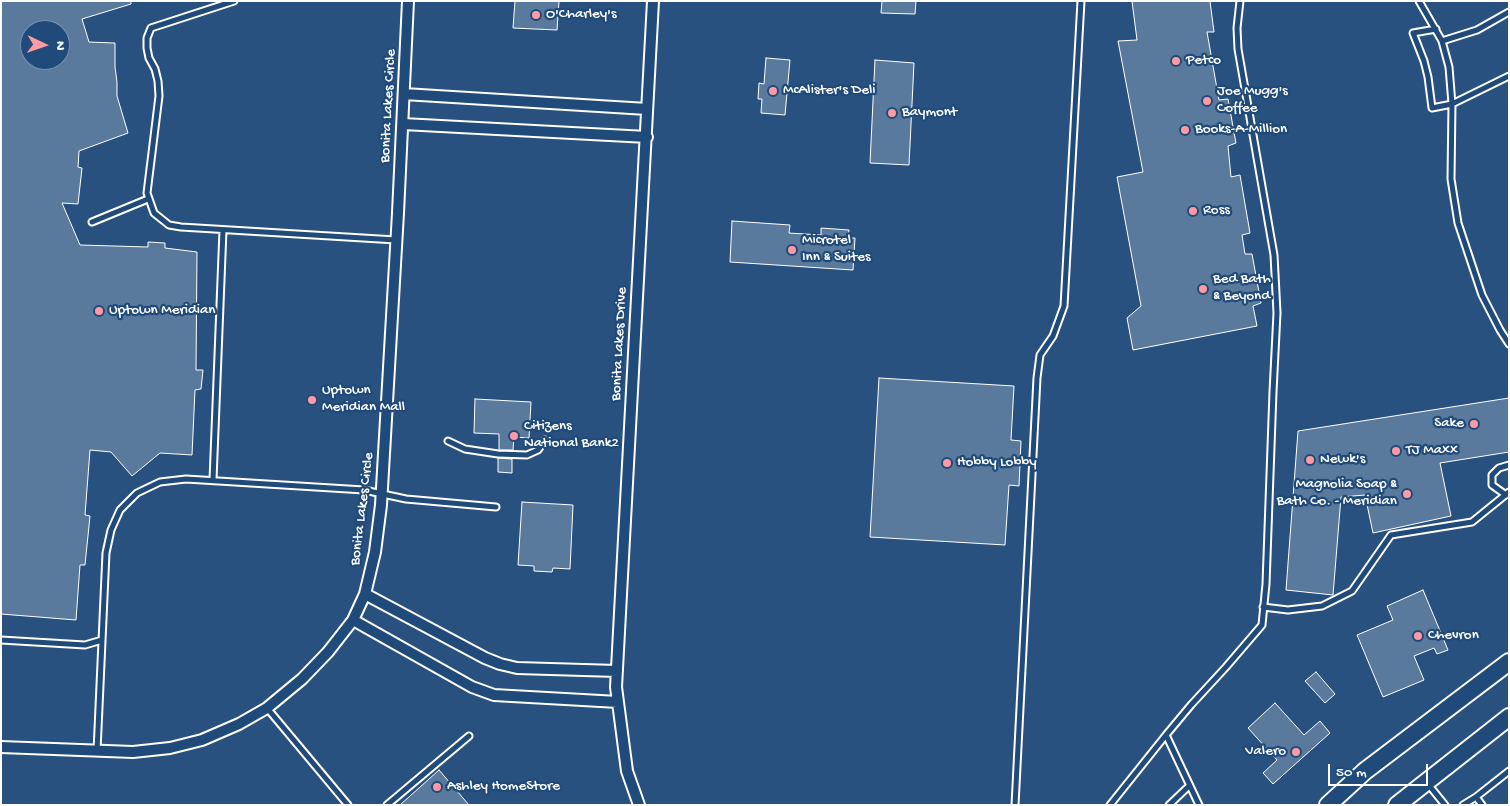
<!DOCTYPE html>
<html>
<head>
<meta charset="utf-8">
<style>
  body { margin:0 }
  #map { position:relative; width:1510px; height:806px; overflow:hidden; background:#28517f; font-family:"Gochi Hand",sans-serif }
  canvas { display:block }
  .frame { position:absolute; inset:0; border:2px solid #fff; pointer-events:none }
  .north { position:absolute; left:20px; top:20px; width:50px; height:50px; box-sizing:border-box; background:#1f4a7a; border:1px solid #7992af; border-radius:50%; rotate:93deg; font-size:14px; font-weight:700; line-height:20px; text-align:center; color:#fff }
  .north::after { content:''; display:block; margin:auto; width:18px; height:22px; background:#ff9aa2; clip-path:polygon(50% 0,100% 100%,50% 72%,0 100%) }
  .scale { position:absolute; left:1328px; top:764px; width:100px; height:22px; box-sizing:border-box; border:2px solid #fff; border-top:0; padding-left:6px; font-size:15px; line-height:18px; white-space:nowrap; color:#fff; -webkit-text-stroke:4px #1f4a7a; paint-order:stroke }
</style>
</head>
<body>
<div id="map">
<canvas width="1510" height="806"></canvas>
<div class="frame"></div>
<div class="north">N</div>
<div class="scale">50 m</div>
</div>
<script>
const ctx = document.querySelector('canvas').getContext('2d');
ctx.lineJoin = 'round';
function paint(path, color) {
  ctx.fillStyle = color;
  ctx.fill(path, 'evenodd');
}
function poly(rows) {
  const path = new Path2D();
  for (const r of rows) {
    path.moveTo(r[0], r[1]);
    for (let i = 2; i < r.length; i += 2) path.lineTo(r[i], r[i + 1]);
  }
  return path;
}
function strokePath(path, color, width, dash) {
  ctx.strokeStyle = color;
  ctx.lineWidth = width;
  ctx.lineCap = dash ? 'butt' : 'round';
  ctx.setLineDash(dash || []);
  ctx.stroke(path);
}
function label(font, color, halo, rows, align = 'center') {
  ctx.font = font + ' "Gochi Hand",sans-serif';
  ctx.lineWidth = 4.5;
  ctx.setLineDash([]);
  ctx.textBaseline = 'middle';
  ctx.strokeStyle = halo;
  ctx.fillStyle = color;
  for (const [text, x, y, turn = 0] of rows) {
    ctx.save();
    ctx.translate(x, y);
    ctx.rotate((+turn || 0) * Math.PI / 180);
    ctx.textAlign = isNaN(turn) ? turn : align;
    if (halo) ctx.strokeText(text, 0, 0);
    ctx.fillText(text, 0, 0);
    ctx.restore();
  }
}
const building = poly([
  [1,1,131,1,131,4,82,19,89,42,115,43,115,67,117,82,117,96,128,133,79,151,78,167,82,168,78,204,62,203,80,245,148,247,148,242,165,243,165,248,197,252,196,370,203,370,201,389,195,390,192,455,160,453,132,476,111,452,90,450,85,515,90,516,85,565,80,565,76,620,1,614,1,1],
  [30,30,60,30,60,60,30,60,30,30],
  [515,1,559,1,557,30,513,28,515,1],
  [882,1,916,1,915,14,881,13,882,1],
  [1132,1,1210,1,1214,32,1207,32,1219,100,1228,99,1236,143,1228,146,1231,177,1240,175,1250,233,1242,235,1245,254,1252,254,1261,303,1253,306,1257,326,1133,350,1127,318,1141,306,1117,177,1143,172,1118,41,1137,40,1132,1],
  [766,58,790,60,785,115,761,113,762,99,758,99,759,83,764,84,766,58],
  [875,60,914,63,909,165,870,163,875,60],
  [732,221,790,225,789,233,821,235,821,228,849,230,848,238,855,238,853,270,730,262,732,221],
  [879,378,1014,386,1011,440,1021,441,1019,486,1009,485,1005,545,870,537,879,378],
  [1509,398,1509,452,1440,463,1451,516,1373,533,1365,495,1341,497,1333,595,1286,590,1298,431,1509,398],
  [475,399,531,402,529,438,514,437,513,450,499,450,499,434,474,433,475,399],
  [498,458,512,459,512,473,498,472,498,458],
  [522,502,573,505,570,569,553,568,552,572,534,571,534,566,518,565,522,502],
  [1423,590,1448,650,1437,654,1434,648,1414,656,1424,680,1383,697,1357,635,1393,620,1387,606,1423,590],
  [1316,672,1335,694,1325,703,1305,681,1316,672],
  [1275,703,1304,735,1320,721,1330,733,1273,784,1263,773,1277,760,1248,728,1275,703],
  [439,770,469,805,400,805,439,770]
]);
paint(building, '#5a7a9d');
strokePath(building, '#fff', 1);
const service = poly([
  [234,1,151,28,147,38,147,48,149,58,155,69,158,81,159,96,147,193,154,213,169,225,181,227,396,240],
  [1419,1,1442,41,1449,67,1452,104,1451,179,1458,223,1482,295,1500,330,1509,344],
  [1436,29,1413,33,1424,61,1428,77,1432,108,1452,104,1509,76],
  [1442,41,1477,30,1509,12],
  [92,222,148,199],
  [448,441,465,449,498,454,527,455,538,450,545,440],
  [213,480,223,230],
  [1506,495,1492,485,1492,475,1499,468,1509,465],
  [1263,607,1288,610,1322,606,1352,591,1391,535,1472,522,1509,492],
  [1,640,85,645,102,640],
  [267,708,348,805],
  [97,751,106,553,111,530,120,510,137,493,160,482,186,479,364,490,406,499,496,507],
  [1428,784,1445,805],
  [1476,797,1482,805],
  [387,805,469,736],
  [1015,805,1037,378,1040,355,1053,336,1064,306,1081,1],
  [1110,805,1166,735],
  [1169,805,1189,786],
  [1199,805,1166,735,1191,705,1226,667,1262,625,1266,584,1273,392,1277,313,1274,255,1238,49,1237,28,1240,1],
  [1463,805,1476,797,1509,771]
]);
const minor = poly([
  [404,94,647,109],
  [403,124,647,137],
  [365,594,485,658,500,664,517,668,617,671],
  [353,620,472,687,494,695,618,702],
  [1,747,133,752,170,748,202,740,239,724,267,708,302,679,328,652,353,620,365,594,375,552,381,505,398,213,408,1],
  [639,805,627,771,616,687,653,1]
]);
const primary = poly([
  [1328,805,1365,771,1509,662],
  [1397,805,1509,717]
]);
strokePath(service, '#fff', 9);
strokePath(minor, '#fff', 14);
strokePath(primary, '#fff', 20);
strokePath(service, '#1f4a7a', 5);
strokePath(minor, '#1f4a7a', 10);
strokePath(primary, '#1f4a7a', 16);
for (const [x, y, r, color] of [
  [536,15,5,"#ff9aa2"],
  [1176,61,5,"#ff9aa2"],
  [773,91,5,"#ff9aa2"],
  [1207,101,5,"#ff9aa2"],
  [892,113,5,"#ff9aa2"],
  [1185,130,5,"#ff9aa2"],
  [1193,211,5,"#ff9aa2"],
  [792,250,5,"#ff9aa2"],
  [1203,289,5,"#ff9aa2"],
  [99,311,5,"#ff9aa2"],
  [312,400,5,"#ff9aa2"],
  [1474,424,5,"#ff9aa2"],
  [514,436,5,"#ff9aa2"],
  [1396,451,5,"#ff9aa2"],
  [1310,460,5,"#ff9aa2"],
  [947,463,5,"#ff9aa2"],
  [1407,494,5,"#ff9aa2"],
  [1418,636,5,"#ff9aa2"],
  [1296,752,5,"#ff9aa2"],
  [437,787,5,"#ff9aa2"]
]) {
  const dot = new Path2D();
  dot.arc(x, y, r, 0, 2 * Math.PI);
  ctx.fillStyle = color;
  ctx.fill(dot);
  strokePath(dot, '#1f4a7a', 2);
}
label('15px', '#fff', '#1f4a7a', [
  ["O'Charley's",546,15],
  ["Petco",1186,61],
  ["McAlister's Deli",783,91],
  ["Joe Mugg's",1217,92],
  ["Coffee",1217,109],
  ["Baymont",902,113],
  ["Books-A-Million",1195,130],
  ["Ross",1203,211],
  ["Microtel",802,241],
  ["Inn & Suites",802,258],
  ["Bed Bath",1213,280],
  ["& Beyond",1213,297],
  ["Uptown Meridian",109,311],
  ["Uptown",322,391],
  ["Meridian Mall",322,408],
  ["Sake",1464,424,"right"],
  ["Citizens",524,427],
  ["National Bank2",524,444],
  ["TJ Maxx",1406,451],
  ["Newk's",1320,460],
  ["Hobby Lobby",957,463],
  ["Magnolia Soap &",1397,485,"right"],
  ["Bath Co. - Meridian",1397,502,"right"],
  ["Chevron",1428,636],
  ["Valero",1286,752,"right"],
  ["Ashley HomeStore",447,787]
], 'left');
label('15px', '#fff', '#1f4a7a', [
  ["Bonita Lakes Circle",389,106,-87],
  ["Bonita Lakes Drive",620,344,-87],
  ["Bonita Lakes Circle",363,509,-83]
]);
</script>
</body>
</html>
